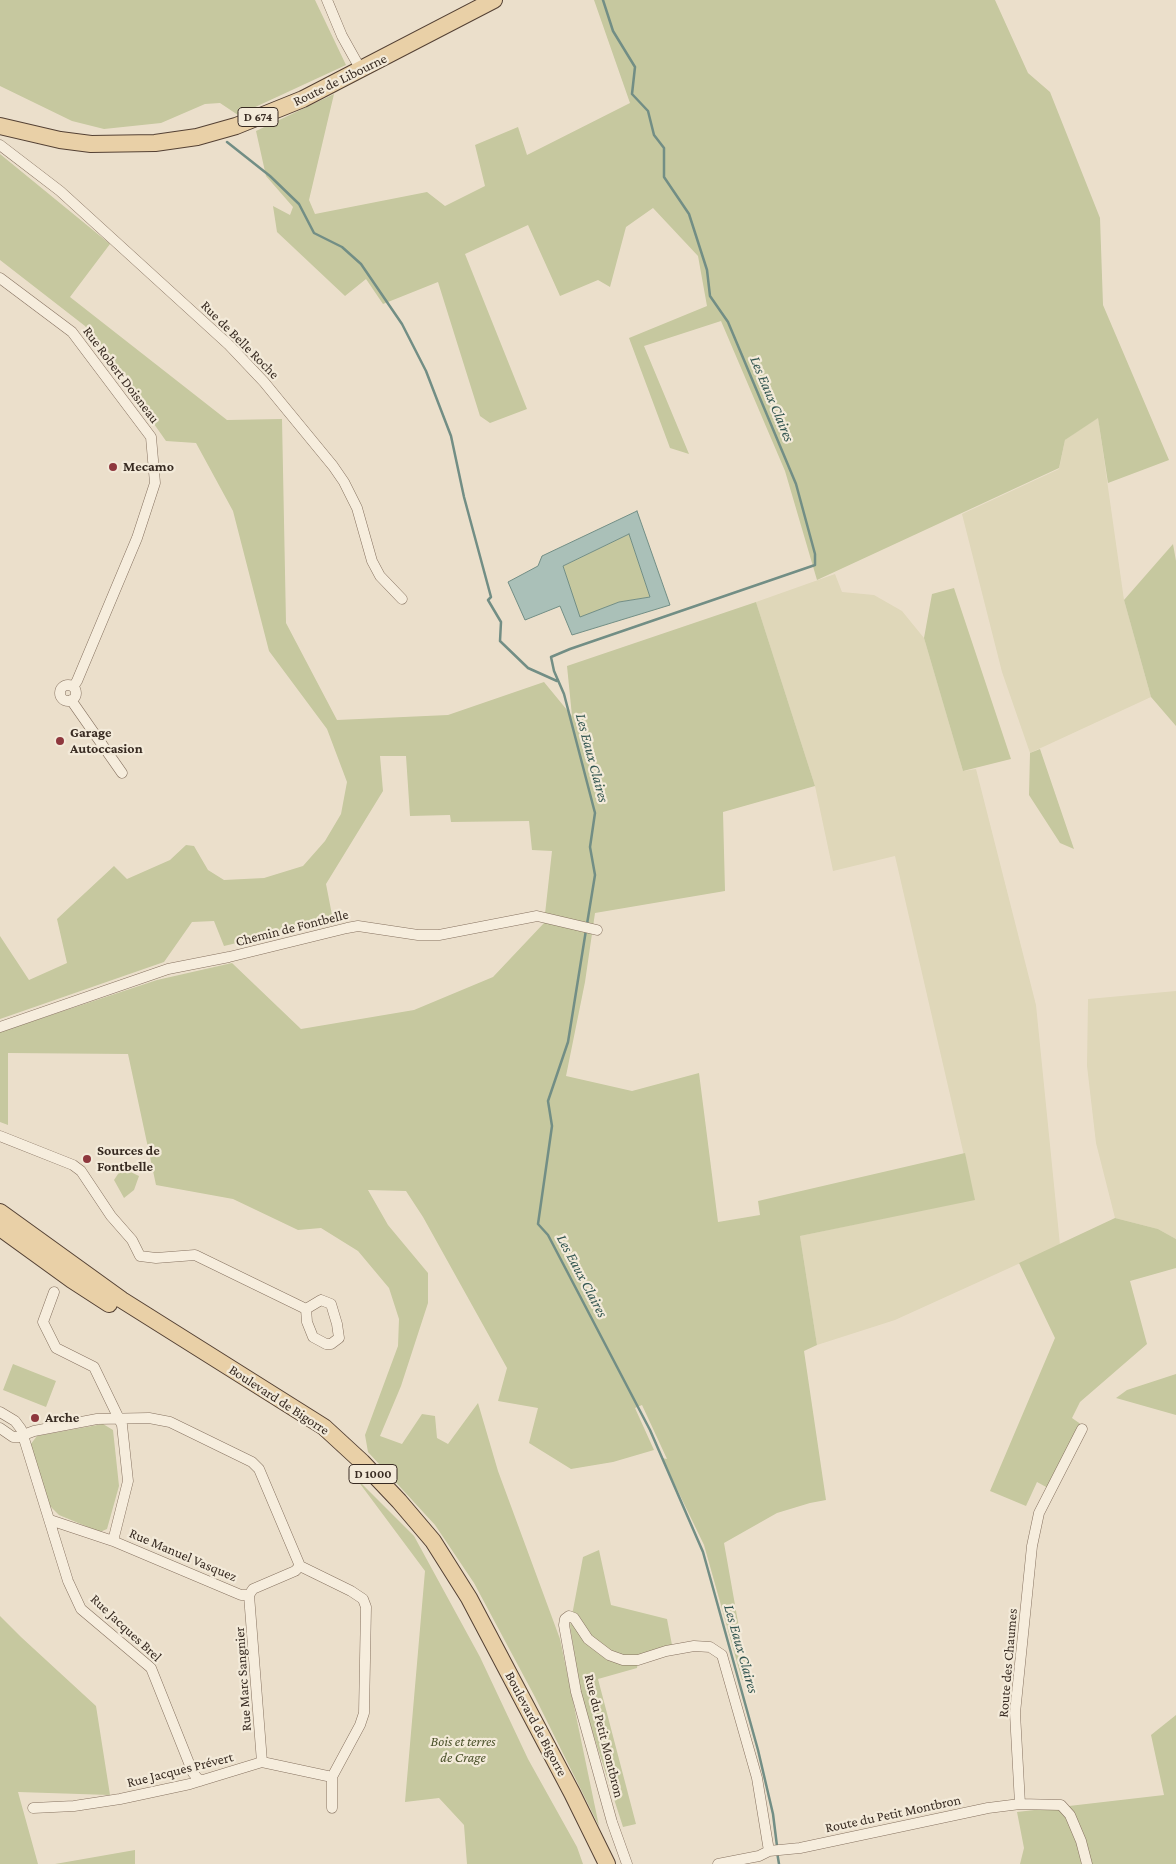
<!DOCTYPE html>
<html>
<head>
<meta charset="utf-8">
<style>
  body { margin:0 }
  canvas { display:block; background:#ebdfcb }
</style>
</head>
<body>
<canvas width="1176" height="1864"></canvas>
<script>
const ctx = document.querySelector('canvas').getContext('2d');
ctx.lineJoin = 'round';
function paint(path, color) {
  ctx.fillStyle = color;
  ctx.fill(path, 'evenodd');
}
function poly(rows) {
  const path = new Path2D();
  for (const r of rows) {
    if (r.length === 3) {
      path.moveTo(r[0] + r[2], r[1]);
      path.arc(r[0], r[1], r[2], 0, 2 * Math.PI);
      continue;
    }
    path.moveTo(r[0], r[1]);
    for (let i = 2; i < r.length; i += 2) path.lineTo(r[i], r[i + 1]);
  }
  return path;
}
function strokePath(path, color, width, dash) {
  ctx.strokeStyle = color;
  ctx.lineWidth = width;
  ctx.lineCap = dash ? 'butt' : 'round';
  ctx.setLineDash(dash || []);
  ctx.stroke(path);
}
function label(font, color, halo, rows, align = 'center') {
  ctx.font = font + ' "Crimson Pro",serif';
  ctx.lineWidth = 4.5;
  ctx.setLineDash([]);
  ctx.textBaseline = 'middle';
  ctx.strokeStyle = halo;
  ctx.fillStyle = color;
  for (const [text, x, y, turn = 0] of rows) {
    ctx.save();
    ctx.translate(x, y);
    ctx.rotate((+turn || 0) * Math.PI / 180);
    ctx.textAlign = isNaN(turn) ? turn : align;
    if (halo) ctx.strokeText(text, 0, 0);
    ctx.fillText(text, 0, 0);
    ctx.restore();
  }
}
paint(poly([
  [1098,417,1124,600,1151,697,1030,753,1002,672,962,514,1059,469,1065,440],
  [835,574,842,592,874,595,902,611,924,638,963,771,976,769,1036,1005,1060,1245,895,1320,817,1345,800,1236,974,1199,895,856,833,871,815,786,756,602],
  [1176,991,1176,1239,1158,1229,1115,1218,1096,1143,1087,1066,1088,999]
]), '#dfd7b9');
paint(poly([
  [0,0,315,0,346,65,238,115,220,103,205,104,161,123,104,129,72,121,0,86],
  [594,0,995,0,1028,73,1050,92,1100,218,1103,305,1169,460,1108,483,1098,418,1065,440,1059,468,817,580,785,471,721,321,644,346,689,454,670,448,629,338,707,306,698,256,653,208,626,227,610,287,598,280,560,296,528,225,465,254,527,409,490,423,480,416,438,282,383,304,366,279,345,296,277,232,273,206,290,215,293,207,266,176,256,131,334,94,309,200,315,214,427,192,445,206,485,186,475,145,518,127,527,155,630,103],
  [0,154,110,244,70,297,227,420,282,419,286,623,337,720,448,715,544,682,572,716,567,666,756,602,815,786,723,812,725,891,595,913,585,982,566,1076,632,1091,699,1073,718,1222,760,1215,758,1201,965,1153,975,1200,800,1236,817,1345,804,1351,826,1500,810,1503,777,1513,724,1543,748,1678,742,1680,704,1545,662,1458,667,1459,642,1405,635,1408,654,1450,613,1462,571,1469,529,1443,538,1408,498,1401,507,1368,423,1217,406,1191,368,1190,388,1225,428,1273,428,1303,401,1386,380,1436,402,1444,422,1414,435,1416,437,1438,448,1444,478,1403,498,1471,560,1639,599,1826,535,1697,474,1583,435,1525,368,1452,365,1435,398,1346,399,1319,389,1288,358,1251,321,1228,298,1230,233,1199,156,1185,128,1054,8,1053,8,1125,0,1122,0,1032,157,980,232,963,301,1029,414,1010,493,977,544,923,552,851,532,850,529,821,451,822,450,815,410,816,406,756,380,756,383,791,326,884,333,920,224,946,214,921,192,922,164,962,0,1019,0,936,29,980,67,963,57,919,114,866,127,879,170,860,186,845,194,846,208,870,224,880,264,878,303,866,325,841,341,814,347,782,327,729,269,651,233,511,196,443,166,441,85,326,0,260],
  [629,534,650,597,619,602,579,618,563,566],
  [1173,544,1176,561,1176,726,1151,697,1124,600],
  [954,588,1011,759,963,771,924,638,932,594],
  [1040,749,1074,849,1060,843,1029,795,1030,753],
  [122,1168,139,1176,134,1190,124,1198,114,1180],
  [1115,1218,1158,1229,1176,1239,1176,1268,1130,1281,1147,1344,1080,1402,1072,1418,1082,1425,1048,1488,1037,1482,1026,1506,990,1491,1055,1338,1019,1263],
  [13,1364,56,1381,46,1407,3,1390],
  [1176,1374,1176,1415,1116,1398,1127,1390],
  [103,1424,113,1430,119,1486,107,1529,100,1532,59,1515,50,1506,30,1445,37,1436],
  [355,1477,414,1536,480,1657,528,1759,577,1847,583,1864,467,1864,464,1825,439,1798,405,1802,425,1571],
  [599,1550,611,1605,667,1619,672,1645,639,1656,637,1668,598,1679,636,1824,623,1827,581,1696,570,1626,583,1557],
  [0,1616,21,1637,96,1706,110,1795,18,1792,38,1864,0,1864],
  [1176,1715,1176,1864,1020,1864,1024,1848,1017,1812,1164,1795,1151,1735],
  [135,1850,135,1864,55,1864]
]), '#c6c89f');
const water = poly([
  [637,511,670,605,572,635,560,606,525,620,508,582,538,566,542,556,637,511],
  [629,534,650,597,619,602,580,617,563,566,629,534]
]);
paint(water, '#aac0b8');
strokePath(water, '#728e85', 1);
strokePath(poly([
  [227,142,270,176,299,204,314,233,342,247,361,264,402,324,426,371,451,436,464,497,491,597,488,600,501,622,500,641,528,668,557,681],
  [587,924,595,875,590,847,595,813,564,694,554,671,551,657,570,649,815,565,815,554,796,484,728,322,710,296,707,270,689,214,664,177,664,148,654,135,648,111,632,94,635,67,613,31,603,0],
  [586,930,568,1042,548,1101,552,1126,538,1224,548,1235,650,1430,703,1552,758,1750,773,1814,777,1846],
  [777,1852,779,1864]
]), '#728e85', 2.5);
const street = poly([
  [327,0,342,36,361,70],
  [0,145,60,191,229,345,264,382,333,466,344,482,357,508,372,561,380,576,402,599],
  [0,278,72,332,151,437,155,483,137,538,77,681,73,687],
  [68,693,8],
  [71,700,122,773],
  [0,1027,168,969,229,957,347,928,358,926,418,935,439,935,537,916,597,930],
  [0,1136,73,1165,81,1171,111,1216,132,1240,140,1256,156,1258,195,1255,306,1309],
  [54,1292,43,1322,56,1348,94,1367,122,1425,128,1481,113,1541],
  [321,1300,331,1304,337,1324,339,1338,331,1344,326,1344,313,1337,307,1322,306,1309,321,1300],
  [0,1412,15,1421,21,1429,68,1581,81,1609,151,1668,193,1773,200,1781],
  [0,1428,13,1437,18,1437,34,1431,97,1419,149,1418,170,1422,252,1462,259,1469,300,1566,351,1591,363,1599,366,1607,364,1713,360,1725,332,1777,332,1808],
  [1082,1429,1039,1513,1032,1546,1015,1713,1020,1804,1061,1805,1070,1815,1081,1841,1087,1864],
  [50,1520,113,1541,241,1595,249,1595,253,1589,295,1571,300,1566],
  [249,1595,262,1762],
  [33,1808,74,1806,120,1799,190,1784,262,1762,332,1777],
  [769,1851,800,1848,988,1808,1020,1804],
  [627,1864,612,1822,576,1692,564,1625,565,1619,569,1616,574,1618,588,1639,609,1655,623,1660,638,1660,666,1651,694,1646,710,1647,722,1655,757,1778,769,1851],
  [718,1864,759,1856,769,1851]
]);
const primary = poly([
  [0,126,60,140,91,144,155,143,197,137,236,126,303,99,494,0],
  [0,1212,122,1300,324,1427,362,1462,399,1501,433,1541,469,1598,572,1793,607,1864],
  [0,1228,72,1280,109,1304]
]);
strokePath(street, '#867260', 11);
strokePath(primary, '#544134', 18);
strokePath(street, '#f6eddd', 10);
strokePath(primary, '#e9d0a7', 16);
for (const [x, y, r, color] of [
  [113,467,5,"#8e373d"],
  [60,741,5,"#8e373d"],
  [87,1159,5,"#8e373d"],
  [35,1418,5,"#8e373d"]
]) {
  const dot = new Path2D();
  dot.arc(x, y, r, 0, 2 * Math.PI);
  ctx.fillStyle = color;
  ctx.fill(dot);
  strokePath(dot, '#f3ead9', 2);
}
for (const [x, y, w] of [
  [258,117,40],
  [373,1474,48]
]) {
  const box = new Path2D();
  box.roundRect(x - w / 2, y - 9.5, w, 19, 4);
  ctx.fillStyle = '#f3ead9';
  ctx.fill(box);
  strokePath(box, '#382b22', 1);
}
label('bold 12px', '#382b22', null, [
  ["D 674",258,117],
  ["D 1000",373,1474]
]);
label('14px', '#382b22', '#f3ead9', [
  ["Route de Libourne",340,80,-26],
  ["Rue de Belle Roche",240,340,45],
  ["Rue Robert Doisneau",121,375,53],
  ["Chemin de Fontbelle",292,928,-14],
  ["Boulevard de Bigorre",279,1400,33],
  ["Rue Manuel Vasquez",183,1555,23],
  ["Rue Jacques Brel",126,1628,43],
  ["Route des Chaumes",1008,1663,-85],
  ["Rue Marc Sangnier",243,1679,-94],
  ["Boulevard de Bigorre",536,1724,62],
  ["Rue du Petit Montbron",604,1736,76],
  ["Rue Jacques Prévert",180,1770,-14],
  ["Route du Petit Montbron",893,1814,-12]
]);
label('bold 14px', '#382b22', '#f3ead9', [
  ["Mecamo",123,467],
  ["Garage",70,733],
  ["Autoccasion",70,749],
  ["Sources de",97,1151],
  ["Fontbelle",97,1167],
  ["Arche",45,1418]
], 'left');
label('italic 14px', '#4b522b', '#f3ead9', [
  ["Bois et terres",463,1742],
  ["de Crage",463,1758]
]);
label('italic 15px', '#335651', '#f3ead9', [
  ["Les Eaux Claires",772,399,67],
  ["Les Eaux Claires",592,758,75],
  ["Les Eaux Claires",582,1276,62],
  ["Les Eaux Claires",741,1649,74]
]);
</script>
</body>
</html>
